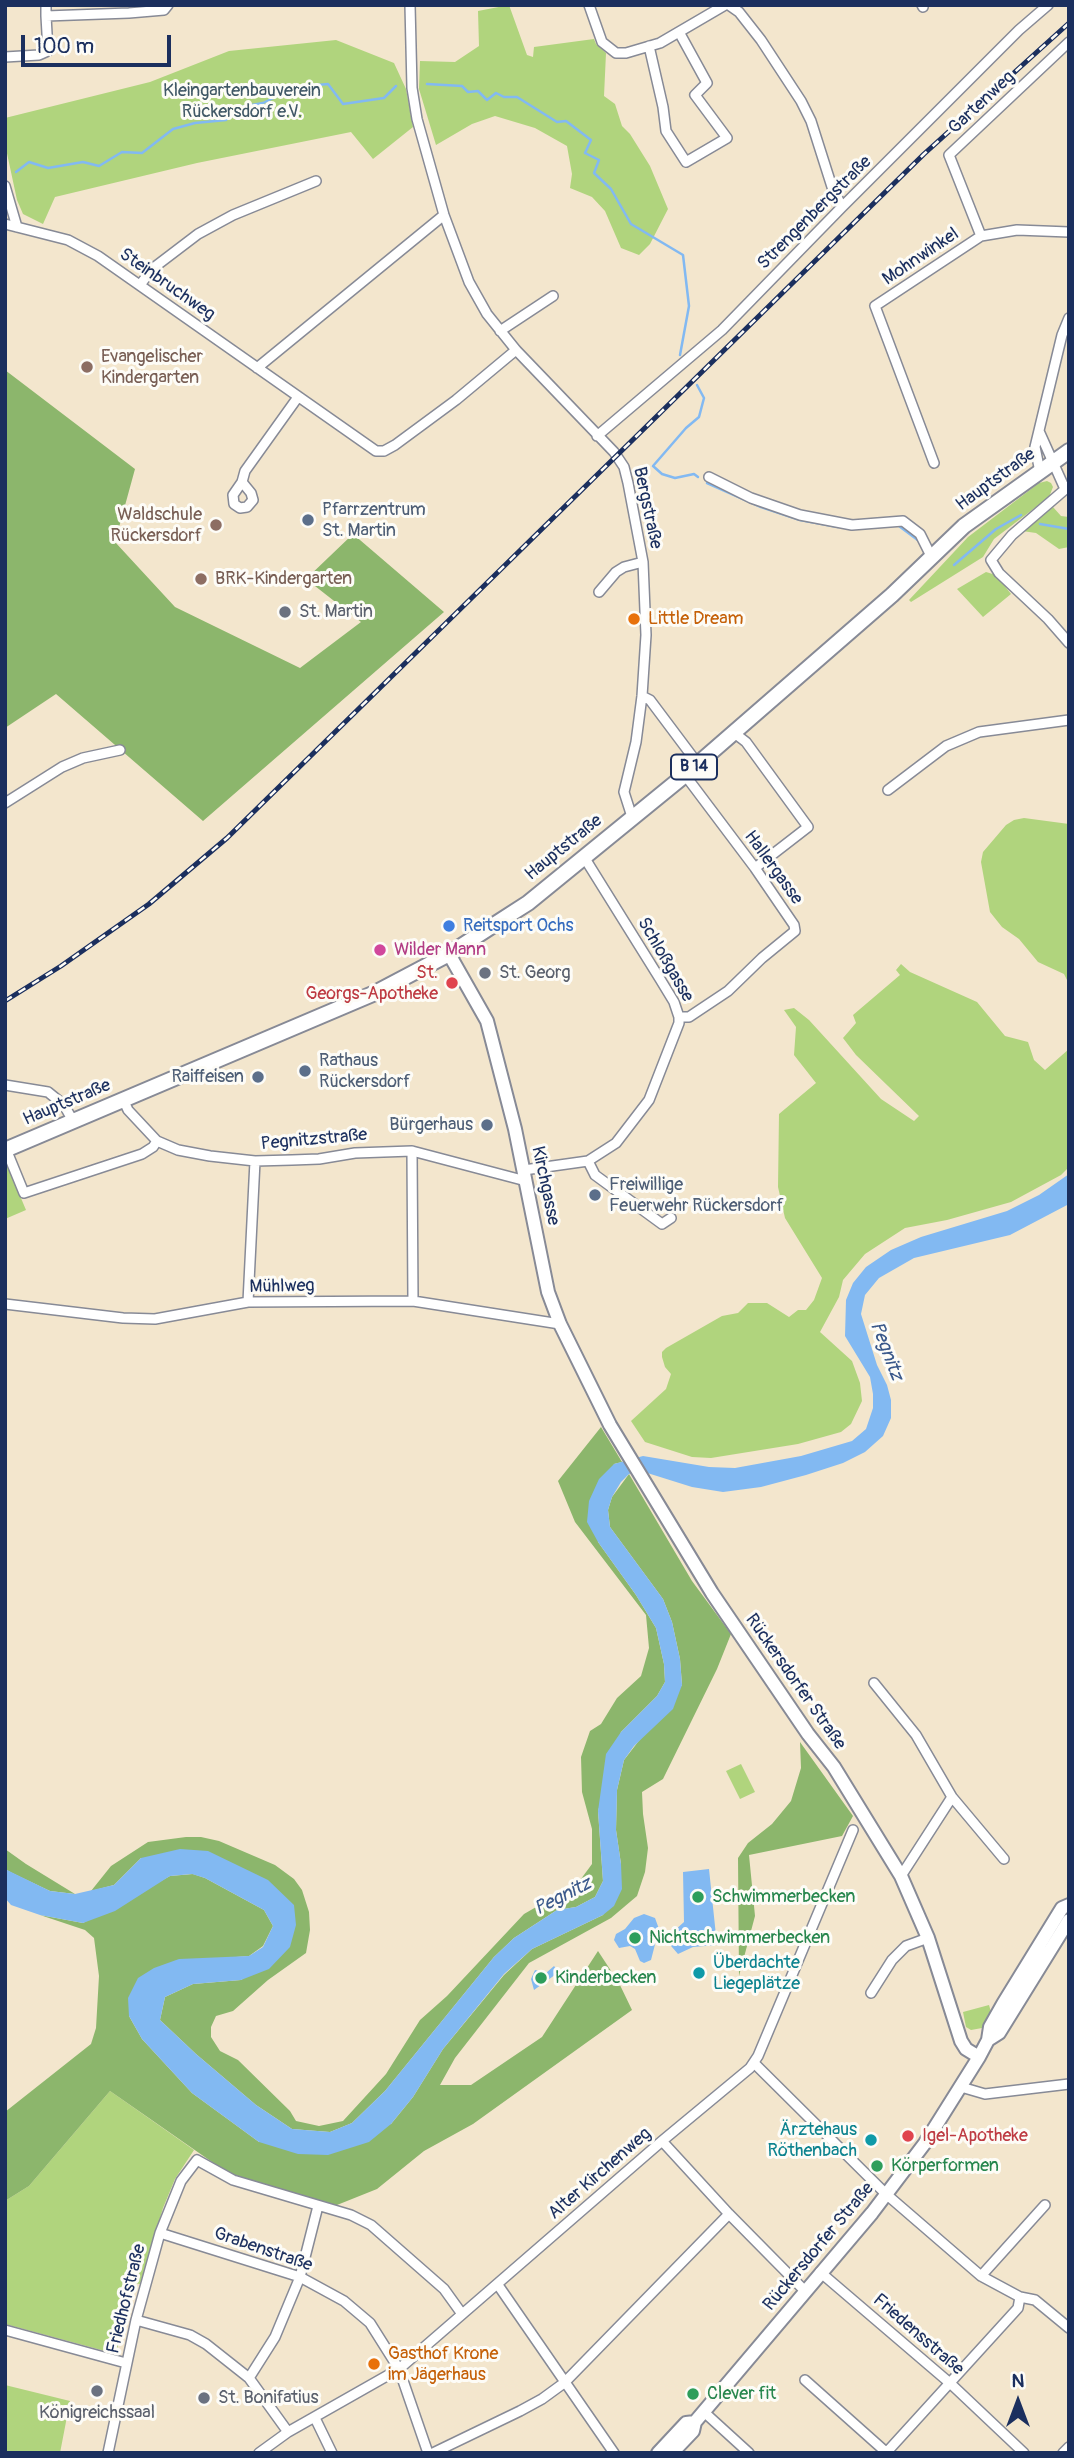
<!DOCTYPE html>
<html>
<head>
<meta charset="utf-8">
<style>
  body { margin:0 }
  #map { position:relative; width:1074px; height:2458px; overflow:hidden; background:#f3e6cd; font-family:Pangolin,sans-serif }
  canvas { display:block }
  .frame { position:absolute; inset:0; border:7px solid #1b2f5e; pointer-events:none }
  .north { position:absolute; left:983px; top:2367px; width:70px; height:70px; -webkit-text-stroke:5px #fdfcf7; paint-order:stroke; rotate:0deg; font-size:19px; font-weight:700; line-height:28px; text-align:center; color:#1b2f5e }
  .north::after { content:''; display:block; margin:auto; width:24px; height:32px; background:#1b2f5e; clip-path:polygon(50% 0,100% 100%,50% 72%,0 100%) }
  .scale { position:absolute; left:21px; top:35px; width:150px; height:32px; box-sizing:border-box; border:4px solid #1b2f5e; border-top:0; padding-left:9px; font-size:21px; line-height:24px; white-space:nowrap; color:#1b2f5e; -webkit-text-stroke:5px #fdfcf7; paint-order:stroke }
</style>
</head>
<body>
<div id="map">
<canvas width="1074" height="2458"></canvas>
<div class="frame"></div>
<div class="north">N</div>
<div class="scale">100 m</div>
</div>
<script>
const ctx = document.querySelector('canvas').getContext('2d');
ctx.lineJoin = 'round';
function paint(path, color) {
  ctx.fillStyle = color;
  ctx.fill(path, 'evenodd');
}
function poly(rows) {
  const path = new Path2D();
  for (const r of rows) {
    path.moveTo(r[0], r[1]);
    for (let i = 2; i < r.length; i += 2) path.lineTo(r[i], r[i + 1]);
  }
  return path;
}
function strokePath(path, color, width, dash) {
  ctx.strokeStyle = color;
  ctx.lineWidth = width;
  ctx.lineCap = dash ? 'butt' : 'round';
  ctx.setLineDash(dash || []);
  ctx.stroke(path);
}
function label(font, color, halo, rows, align = 'center') {
  ctx.font = font + ' Pangolin,sans-serif';
  ctx.lineWidth = 6;
  ctx.setLineDash([]);
  ctx.textBaseline = 'middle';
  ctx.strokeStyle = halo;
  ctx.fillStyle = color;
  for (const [text, x, y, turn = 0] of rows) {
    ctx.save();
    ctx.translate(x, y);
    ctx.rotate((+turn || 0) * Math.PI / 180);
    ctx.textAlign = isNaN(turn) ? turn : align;
    if (halo) ctx.strokeText(text, 0, 0);
    ctx.fillText(text, 0, 0);
    ctx.restore();
  }
}
paint(poly([
  [509,5,527,55,533,57,534,47,594,39,596,44,606,53,604,96,615,104,622,126,630,134,650,166,668,209,650,244,639,255,621,248,605,211,592,197,570,188,572,174,567,146,535,128,495,116,472,124,436,145,419,89,420,61,455,62,479,46,478,11],
  [336,40,394,63,406,89,413,127,373,159,351,132,197,163,55,197,43,224,23,214,17,200,5,144,5,118,150,82,229,51],
  [1047,481,1051,483,1053,487,1049,497,994,539,983,557,911,602,909,600,968,537,1039,483],
  [1053,507,1061,516,1069,517,1069,547,1059,549,1036,533,1022,531],
  [986,572,996,575,1011,594,983,617,957,589],
  [1024,818,1069,824,1069,984,1064,974,1038,962,1019,939,1002,927,990,912,981,862,983,852,1006,825,1014,820],
  [901,964,910,972,977,1002,1005,1036,1028,1042,1034,1060,1045,1070,1069,1049,1069,1167,1061,1175,1011,1202,947,1220,905,1228,865,1254,843,1280,839,1297,820,1332,852,1361,860,1383,862,1401,851,1424,841,1432,798,1444,711,1458,692,1457,645,1442,631,1421,666,1389,671,1374,665,1367,662,1357,662,1352,666,1348,722,1316,738,1313,748,1303,767,1303,789,1317,798,1310,806,1310,814,1300,822,1278,785,1218,778,1187,779,1114,816,1083,794,1055,796,1027,784,1010,794,1008,809,1020,881,1099,914,1121,919,1116,856,1055,843,1038,856,1023,853,1015,900,975,896,970],
  [7,1165,26,1210,5,1219,5,1166],
  [741,1764,755,1792,740,1799,726,1771],
  [989,2005,991,2012,982,2028,971,2030,966,2027,963,2012],
  [110,2091,194,2150,175,2179,163,2208,140,2284,133,2283,116,2354,5,2324,5,2201,29,2186],
  [5,2385,70,2401,60,2453,5,2453]
]), '#b0d47d');
paint(poly([
  [5,370,135,469,115,542,175,607,300,668,361,622,306,579,353,534,444,612,203,821,56,694,5,728],
  [601,1427,622,1462,614,1464,598,1542,636,1595,656,1628,664,1664,665,1682,657,1696,621,1732,598,1811,603,1881,595,1897,576,1907,557,1910,514,1938,494,1957,385,2091,352,2123,330,2132,292,2129,256,2105,196,2054,160,2020,165,1997,193,1984,241,1980,289,1947,268,1881,240,1869,141,1858,114,1885,91,1891,111,1866,148,1842,186,1837,201,1837,219,1841,275,1865,294,1879,302,1890,309,1912,310,1930,306,1953,268,1980,233,2011,216,2016,211,2027,211,2037,220,2051,238,2060,290,2111,296,2121,319,2126,343,2121,386,2074,420,2020,447,1996,524,1914,578,1883,592,1864,592,1829,582,1792,581,1757,590,1731,601,1724,617,1698,641,1676,649,1648,646,1615,575,1522,558,1481],
  [629,1474,692,1581,731,1634,717,1669,663,1779,642,1792,643,1814,648,1848,645,1872,637,1896,611,1918,529,1963,455,2058,440,2085,471,2085,542,2037,598,1951,619,1983,632,2010,473,2124,424,2151,377,2189,332,2207,235,2178,110,2091,29,2186,5,2201,5,2112,91,2044,96,2028,99,1976,94,1938,85,1930,40,1915,83,1923,170,1876,193,1874,205,1878,264,1910,273,1926,263,1946,249,1956,223,1958,129,2016,142,2039,192,2093,259,2142,391,2124,413,2097,443,2049,504,1975,532,1949,603,1915,621,1864,616,1830,617,1790,624,1760,682,1685,680,1659,672,1622,663,1599,610,1527,608,1510,612,1497],
  [800,1742,853,1816,842,1836,749,1855,755,1916,739,1976,738,1858,748,1843,772,1824,791,1801,801,1768],
  [5,1849,26,1864,75,1894,50,1891,12,1873,5,1869]
]), '#8cb66c');
paint(poly([
  [1069,1174,1069,1204,1010,1235,914,1258,879,1278,865,1295,861,1314,877,1365,887,1385,891,1400,891,1418,883,1436,865,1452,843,1463,806,1475,761,1487,723,1492,692,1487,641,1471,629,1474,621,1482,612,1497,608,1510,610,1527,663,1599,672,1622,680,1659,682,1685,673,1709,634,1746,624,1760,617,1790,616,1830,621,1864,622,1889,614,1906,603,1915,532,1949,504,1974,443,2049,413,2097,391,2124,369,2142,328,2155,298,2154,259,2142,192,2093,142,2039,129,2016,128,1998,138,1978,154,1968,179,1959,249,1956,263,1947,273,1926,264,1910,205,1878,192,1874,170,1876,115,1911,83,1923,40,1915,11,1905,5,1898,5,1869,50,1891,75,1894,114,1885,141,1858,180,1849,208,1851,268,1880,294,1905,296,1925,290,1947,269,1969,241,1980,193,1984,165,1997,160,2020,196,2054,256,2105,292,2129,330,2132,352,2123,385,2091,494,1957,514,1938,557,1910,576,1907,595,1897,603,1881,598,1811,606,1754,621,1732,657,1696,665,1682,664,1664,656,1628,636,1595,598,1542,587,1522,589,1501,599,1479,614,1464,643,1456,709,1467,735,1468,801,1456,852,1441,866,1429,873,1408,873,1394,870,1377,845,1336,846,1300,853,1283,866,1267,891,1250,921,1237,1007,1211,1039,1195],
  [709,1869,717,1945,693,1947,678,1954,665,1939,684,1922,683,1872],
  [644,1914,655,1918,659,1929,651,1960,644,1963,640,1961,635,1949,630,1946,619,1948,614,1940,616,1934,625,1929,634,1918],
  [554,1966,559,1972,534,1990,531,1979,535,1970,546,1973]
]), '#82b9f2');
strokePath(poly([
  [427,84,462,86,468,92,478,91,487,100,496,93,504,97,517,97,557,122,566,121,591,140,585,153,599,160,594,173,611,189,631,224,683,255,689,306,680,355],
  [16,172,29,162,48,168,83,162,99,166,122,152,142,153,173,129,195,123,226,120,235,108,263,103,296,87,328,84,343,104,384,98,396,86],
  [697,385,704,398,699,417,686,428,653,466,662,474,675,478,694,474,698,477],
  [707,483,761,507,800,520,838,527],
  [1040,524,1069,529],
  [899,526,919,541],
  [954,565,996,529,1021,515]
]), '#82b9f2', 2.5);
const street = poly([
  [46,5,46,16],
  [410,5,412,88,417,119,444,215,469,282,487,314,516,350,614,452,624,467,628,483,643,562,646,635,642,696,636,742,624,792,632,817],
  [589,5,602,42,616,53,626,53,660,43,725,5],
  [729,5,739,12,761,40,801,101,811,121,832,187,842,207],
  [922,5,923,7],
  [649,46,663,107,666,131,686,162,727,138,695,95,707,83,679,32],
  [5,57,39,55,48,51,46,16,129,13,164,10,168,5],
  [5,186,17,227],
  [5,224,68,240,98,256,376,451,384,451,395,445,456,400,516,350],
  [981,236,949,155,1069,42],
  [140,285,152,269,198,234,233,215,316,181],
  [500,331,553,296],
  [257,368,444,215],
  [1039,431,1065,489],
  [597,436,722,330,842,207,1019,30,1048,5],
  [934,463,875,306,981,236,1017,230,1069,232],
  [1040,472,1035,447,1062,335,1069,318],
  [709,477,751,498,800,515,852,525,903,521,920,534,932,558],
  [242,482,245,471,298,397],
  [242,482,251,493,253,500,247,507,240,508,234,504,233,495,242,482],
  [1069,486,1012,535,991,560,999,573,1048,619,1069,643],
  [599,592,616,572,624,567,643,562],
  [642,696,650,700,698,764],
  [733,732,746,742,808,827,755,868],
  [888,790,946,746,979,732,1069,720],
  [5,803,62,767,83,758,120,750],
  [679,1017,689,1017,728,991,762,958,795,931,794,925,755,868,685,775],
  [5,1085,48,1092,64,1105,73,1121],
  [123,1099,128,1110,157,1141,178,1150,210,1156,255,1161,292,1160,319,1159,355,1153,412,1151,526,1181],
  [6,1149,24,1193,142,1154,153,1147,157,1141],
  [412,1151,413,1301],
  [588,1161,595,1175,662,1224,671,1218],
  [524,1170,588,1161,616,1143,649,1100,679,1023,679,1017,674,1002,660,979,584,857],
  [248,1302,255,1161],
  [5,1304,123,1318,155,1319,248,1302,413,1301,560,1324],
  [874,1683,916,1735,952,1797,1004,1859],
  [901,1876,952,1797],
  [871,1993,892,1960,906,1946,928,1938],
  [754,2063,886,2194,981,2276,1020,2297,1035,2300,1069,2328],
  [961,2087,985,2094,1069,2084],
  [662,2141,729,2214,805,2291],
  [160,2233,300,2277,344,2301,370,2323,399,2369,428,2453],
  [820,2272,951,2384,1024,2453],
  [981,2276,1045,2205],
  [498,2285,614,2453],
  [136,2320,190,2335,206,2344,249,2378,288,2432],
  [5,2330,126,2363],
  [249,2378,275,2337,300,2277,318,2206],
  [805,2380,887,2453],
  [704,2412,749,2453],
  [315,2418,332,2453],
  [108,2453,136,2320,160,2233,181,2181,197,2160,233,2180,351,2215,371,2225,444,2289,462,2314],
  [259,2453,288,2432,399,2369,662,2141,750,2068,758,2056,853,1830],
  [433,2453,520,2411,542,2399,564,2383,729,2214],
  [886,2453,1018,2308,1020,2297],
  [1063,2453,1069,2447]
]);
const secondary = poly([
  [449,954,487,1021,515,1129,548,1292,560,1324,610,1425,712,1593,808,1734,834,1767,901,1876,928,1938,961,2041,966,2049,979,2057],
  [988,2040,999,2033,1069,1920],
  [658,2453,686,2423,695,2422],
  [672,2453,693,2431,695,2422,872,2213,925,2143,979,2057,988,2040,990,2027,1003,2004,1062,1908,1069,1905]
]);
const primary = poly([
  [5,1150,375,993,449,954,503,919,528,903,685,775,892,595,964,526,1069,451]
]);
strokePath(street, '#878a96', 12);
strokePath(secondary, '#878a96', 16);
strokePath(primary, '#878a96', 18);
strokePath(street, '#fff', 9);
strokePath(secondary, '#fff', 12);
strokePath(primary, '#fff', 14);
const rail = poly([
  [5,1001,61,966,149,904,227,838,924,154,1069,23]
]);
strokePath(rail, '#1b2f5e', 5);
strokePath(rail, '#fdfcf7', 2.5, [8]);
for (const [x, y, r, color] of [
  [87,367,7,"#8d6e63"],
  [308,520,7,"#5c6f8a"],
  [216,525,7,"#8d6e63"],
  [201,579,7,"#8d6e63"],
  [285,612,7,"#6b7280"],
  [634,619,7,"#e8710a"],
  [449,926,7,"#3f7fe0"],
  [380,950,7,"#d1479c"],
  [485,973,7,"#6b7280"],
  [452,983,7,"#e0444e"],
  [305,1071,7,"#5c6f8a"],
  [258,1077,7,"#5c6f8a"],
  [487,1125,7,"#5c6f8a"],
  [595,1195,7,"#5c6f8a"],
  [698,1897,7,"#2e9e5b"],
  [635,1938,7,"#2e9e5b"],
  [699,1973,7,"#0f9aa8"],
  [541,1978,7,"#2e9e5b"],
  [908,2136,7,"#e0444e"],
  [871,2140,7,"#0f9aa8"],
  [877,2166,7,"#2e9e5b"],
  [374,2364,7,"#e8710a"],
  [97,2391,7,"#6b7280"],
  [693,2394,7,"#2e9e5b"],
  [204,2398,7,"#6b7280"]
]) {
  const dot = new Path2D();
  dot.arc(x, y, r, 0, 2 * Math.PI);
  ctx.fillStyle = color;
  ctx.fill(dot);
  strokePath(dot, '#fdfcf7', 2.5);
}
for (const [x, y, w] of [
  [694,767,46]
]) {
  const box = new Path2D();
  box.roundRect(x - w / 2, y - 12.5, w, 25, 5);
  ctx.fillStyle = '#fdfcf7';
  ctx.fill(box);
  strokePath(box, '#1b2f5e', 2);
}
label('bold 16px', '#1b2f5e', null, [
  ["B 14",694,767]
]);
label('18px', '#405866', '#fdfcf7', [
  ["Kleingartenbauverein",242,91],
  ["Rückersdorf e.V.",242,112]
]);
label('18px', '#1b2f5e', '#fdfcf7', [
  ["Gartenweg",982,103,-43],
  ["Strengenbergstraße",815,213,-45],
  ["Mohnwinkel",921,257,-34],
  ["Steinbruchweg",167,285,35],
  ["Hauptstraße",996,480,-36],
  ["Bergstraße",647,508,78],
  ["Hauptstraße",564,848,-39],
  ["Hallergasse",773,868,54],
  ["Schloßgasse",665,960,60],
  ["Hauptstraße",67,1103,-23],
  ["Pegnitzstraße",314,1140,-5],
  ["Kirchgasse",545,1186,78],
  ["Mühlweg",282,1287,-1],
  ["Rückersdorfer Straße",795,1682,55],
  ["Alter Kirchenweg",600,2174,-41],
  ["Rückersdorfer Straße",819,2247,-50],
  ["Grabenstraße",263,2250,19],
  ["Friedhofstraße",127,2299,-76],
  ["Friedensstraße",918,2335,41]
]);
label('18px', '#785e54', '#fdfcf7', [
  ["Evangelischer",101,357],
  ["Kindergarten",101,378],
  ["Waldschule",202,515,"right"],
  ["Rückersdorf",202,536,"right"],
  ["BRK-Kindergarten",215,579]
], 'left');
label('18px', '#4e5e75', '#fdfcf7', [
  ["Pfarrzentrum",322,510],
  ["St. Martin",322,531],
  ["Rathaus",319,1061],
  ["Rückersdorf",319,1082],
  ["Raiffeisen",244,1077,"right"],
  ["Bürgerhaus",473,1125,"right"],
  ["Freiwillige",609,1185],
  ["Feuerwehr Rückersdorf",609,1206]
], 'left');
label('18px', '#5b616d', '#fdfcf7', [
  ["St. Martin",299,612],
  ["St. Georg",499,973],
  ["St. Bonifatius",218,2398],
  ["Königreichssaal",97,2413,"center"]
], 'left');
label('18px', '#c56008', '#fdfcf7', [
  ["Little Dream",648,619],
  ["Gasthof Krone",388,2354],
  ["im Jägerhaus",388,2375]
], 'left');
label('18px', '#366cbe', '#fdfcf7', [
  ["Reitsport Ochs",463,926]
], 'left');
label('18px', '#b23c85', '#fdfcf7', [
  ["Wilder Mann",394,950]
], 'left');
label('18px', '#be3a42', '#fdfcf7', [
  ["St.",438,973],
  ["Georgs-Apotheke",438,994],
  ["Igel-Apotheke",922,2136,"left"]
], 'right');
label('18px', '#27864d', '#fdfcf7', [
  ["Schwimmerbecken",712,1897],
  ["Nichtschwimmerbecken",649,1938],
  ["Kinderbecken",555,1978],
  ["Körperformen",891,2166],
  ["Clever fit",707,2394]
], 'left');
label('18px', '#0d838f', '#fdfcf7', [
  ["Überdachte",713,1963],
  ["Liegeplätze",713,1984],
  ["Ärztehaus",857,2130,"right"],
  ["Röthenbach",857,2151,"right"]
], 'left');
label('italic 19px', '#3a588a', '#fdfcf7', [
  ["Pegnitz",886,1351,69],
  ["Pegnitz",563,1897,-27]
]);
</script>
</body>
</html>
